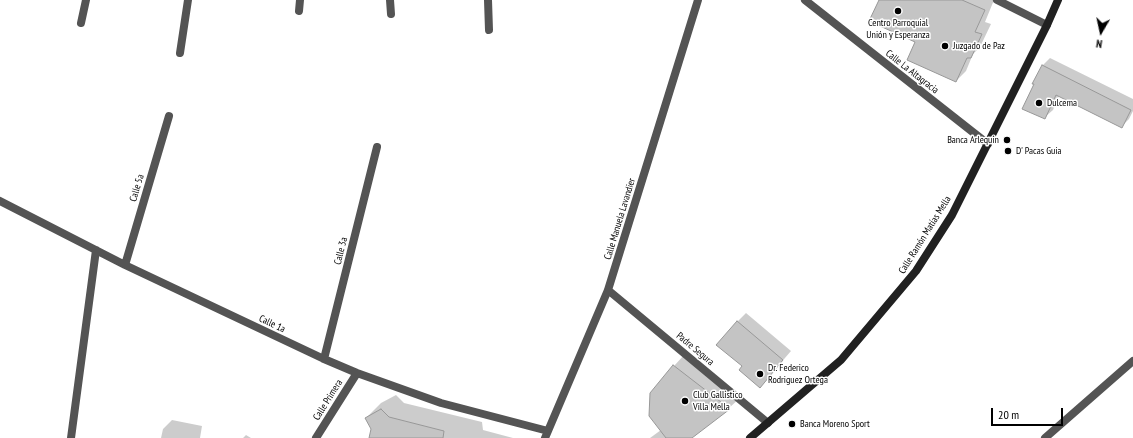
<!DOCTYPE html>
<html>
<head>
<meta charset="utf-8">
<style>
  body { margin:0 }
  #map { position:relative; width:1133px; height:438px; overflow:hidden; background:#fff; font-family:"PT Sans Narrow",sans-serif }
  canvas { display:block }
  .north { position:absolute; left:1081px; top:12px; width:40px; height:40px; -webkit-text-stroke:3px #fff; paint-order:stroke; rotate:189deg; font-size:11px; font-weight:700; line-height:16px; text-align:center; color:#000 }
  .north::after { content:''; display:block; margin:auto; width:14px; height:18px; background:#000; clip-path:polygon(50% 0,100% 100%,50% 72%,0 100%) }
  .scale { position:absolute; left:991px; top:408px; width:72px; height:18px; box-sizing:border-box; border:2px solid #000; border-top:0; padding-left:5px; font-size:12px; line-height:14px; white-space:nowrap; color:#000; -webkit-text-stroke:3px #fff; paint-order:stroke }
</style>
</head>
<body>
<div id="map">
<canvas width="1133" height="438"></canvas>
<div class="north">N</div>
<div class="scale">20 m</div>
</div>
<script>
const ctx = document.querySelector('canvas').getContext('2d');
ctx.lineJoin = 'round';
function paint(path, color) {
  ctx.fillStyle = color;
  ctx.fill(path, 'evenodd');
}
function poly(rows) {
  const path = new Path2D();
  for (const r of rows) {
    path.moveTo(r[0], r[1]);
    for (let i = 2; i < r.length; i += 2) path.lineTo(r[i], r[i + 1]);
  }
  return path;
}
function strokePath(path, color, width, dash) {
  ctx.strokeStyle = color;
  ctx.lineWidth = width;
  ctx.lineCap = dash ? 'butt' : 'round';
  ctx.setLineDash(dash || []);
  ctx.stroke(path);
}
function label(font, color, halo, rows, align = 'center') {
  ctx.font = font + ' "PT Sans Narrow",sans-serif';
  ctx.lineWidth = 3;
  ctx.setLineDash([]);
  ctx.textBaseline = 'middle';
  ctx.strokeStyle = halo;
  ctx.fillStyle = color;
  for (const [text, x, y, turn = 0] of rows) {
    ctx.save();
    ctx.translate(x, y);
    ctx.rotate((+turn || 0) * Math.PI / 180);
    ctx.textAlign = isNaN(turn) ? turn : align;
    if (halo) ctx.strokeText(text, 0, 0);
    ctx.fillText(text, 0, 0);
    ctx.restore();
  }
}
paint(poly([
  [880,0,994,0,985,22,991,24,980,47,973,54,966,71,956,81],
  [1050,58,1133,99,1133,111,1129,119,1121,127,1059,96,1053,110,1045,117,1042,66],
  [746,313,791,351,760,387,743,366,737,322],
  [684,355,740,398,729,408,690,438,650,438,661,430,674,366],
  [396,395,404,403,482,422,483,430,513,438,370,438,372,429,366,418,381,403],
  [172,420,202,426,200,438,161,438,163,429],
  [246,435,251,438,243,438]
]), '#0003');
const building = poly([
  [879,0,962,0,985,10,975,32,982,34,971,58,967,58,956,82,907,60,915,42,869,21,879,0],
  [1042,65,1131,110,1122,128,1056,95,1045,119,1022,109,1034,84,1032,84,1042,65],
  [737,321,783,360,760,388,739,370,742,366,716,345,737,321],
  [673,365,730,409,692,438,666,438,649,416,650,393,673,365],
  [381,409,389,417,444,431,443,438,369,438,371,429,365,418,381,409]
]);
paint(building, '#c4c4c4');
strokePath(building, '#989898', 1);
strokePath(poly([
  [390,0,391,14],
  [488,0,489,30],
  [805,0,988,144],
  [997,0,1047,25],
  [299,11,300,0],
  [81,23,86,0],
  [180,53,188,0],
  [0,201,125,265,324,359,357,373,441,403,548,431],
  [125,265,169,116],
  [608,290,768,423],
  [324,359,377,147],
  [71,438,96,250],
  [316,438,357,373],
  [545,438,608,290,698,0],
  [1045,438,1133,361]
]), '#545454', 8);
strokePath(poly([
  [750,438,841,360,916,271,952,215,1047,25,1058,0]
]), '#212121', 8);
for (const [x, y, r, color] of [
  [898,11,4,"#000"],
  [945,46,4,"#000"],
  [1039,103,4,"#000"],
  [1007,140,4,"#000"],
  [1008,151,4,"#000"],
  [760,374,4,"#000"],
  [685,401,4,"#000"],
  [792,424,4,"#000"]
]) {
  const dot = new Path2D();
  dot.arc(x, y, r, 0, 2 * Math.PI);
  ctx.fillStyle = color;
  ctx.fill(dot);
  strokePath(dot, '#fff', 1.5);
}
label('10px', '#000', '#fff', [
  ["Centro Parroquial",898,23,"center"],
  ["Unión y Esperanza",898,35,"center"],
  ["Juzgado de Paz",953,46],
  ["Dulcema",1047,103],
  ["Banca Arlequin",999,140,"right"],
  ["D' Pacas Guia",1016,151],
  ["Dr. Federico",768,368],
  ["Rodriguez Ortega",768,380],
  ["Club Gallistico",693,395],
  ["Villa Mella",693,407],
  ["Banca Moreno Sport",800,424]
], 'left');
label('10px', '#000', '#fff', [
  ["Calle La Altagracia",912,72,38],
  ["Calle 5a",137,188,-73],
  ["Calle Manuela Lavandier",620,219,-73],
  ["Calle Ramón Matías Mella",925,235,-58],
  ["Calle 3a",341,251,-76],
  ["Calle 1a",272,324,25],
  ["Padre Segura",695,349,40],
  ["Calle Primera",328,400,-58]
]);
</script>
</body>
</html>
